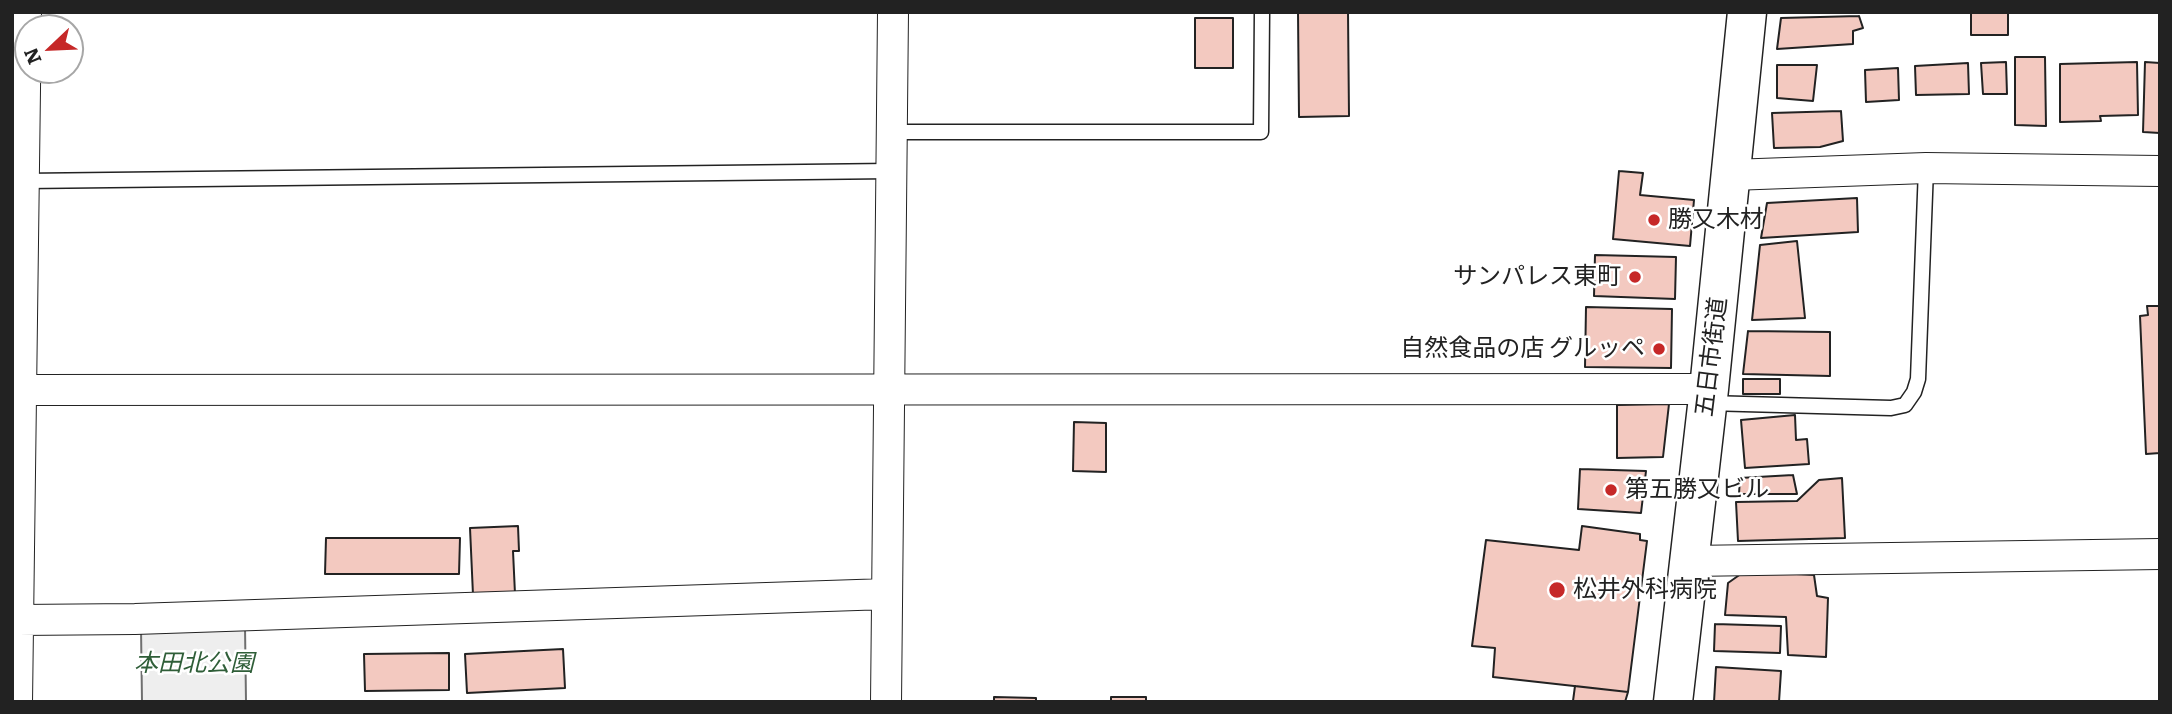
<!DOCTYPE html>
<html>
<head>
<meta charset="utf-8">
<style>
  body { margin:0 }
  #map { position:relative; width:2172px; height:714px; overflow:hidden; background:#fff; font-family:Literata,serif }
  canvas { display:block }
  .frame { position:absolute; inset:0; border:14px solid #222; pointer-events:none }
  .north { position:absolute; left:14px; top:14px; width:70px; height:70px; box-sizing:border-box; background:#fff; border:2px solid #a7a7a7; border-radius:50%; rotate:247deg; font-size:19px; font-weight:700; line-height:28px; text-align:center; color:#222 }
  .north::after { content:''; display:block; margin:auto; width:24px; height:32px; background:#c62828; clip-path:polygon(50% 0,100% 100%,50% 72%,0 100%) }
</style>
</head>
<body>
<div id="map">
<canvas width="2172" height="714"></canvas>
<div class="frame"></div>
<div class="north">N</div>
</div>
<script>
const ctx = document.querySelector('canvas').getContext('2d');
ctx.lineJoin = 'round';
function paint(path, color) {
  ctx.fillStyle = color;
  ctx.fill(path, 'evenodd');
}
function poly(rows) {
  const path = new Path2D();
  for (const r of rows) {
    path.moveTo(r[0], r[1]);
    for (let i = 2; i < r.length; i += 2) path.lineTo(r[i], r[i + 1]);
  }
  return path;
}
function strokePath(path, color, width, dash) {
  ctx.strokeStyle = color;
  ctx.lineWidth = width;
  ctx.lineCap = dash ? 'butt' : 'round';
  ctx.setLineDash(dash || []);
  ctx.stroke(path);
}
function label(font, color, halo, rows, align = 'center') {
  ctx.font = font + ' Literata,"Noto Sans JP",serif';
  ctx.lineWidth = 5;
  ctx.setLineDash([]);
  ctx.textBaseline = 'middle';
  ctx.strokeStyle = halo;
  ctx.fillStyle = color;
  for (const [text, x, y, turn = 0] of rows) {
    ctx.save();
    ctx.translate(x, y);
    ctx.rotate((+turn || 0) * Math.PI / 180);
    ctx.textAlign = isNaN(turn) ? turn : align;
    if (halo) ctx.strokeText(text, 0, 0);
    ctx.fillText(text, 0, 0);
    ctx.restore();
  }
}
const green = poly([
  [245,626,246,702,142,702,141,628,245,626]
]);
paint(green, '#eee');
strokePath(green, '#6f6f6f', 2);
const building = poly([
  [1298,12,1348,12,1349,116,1299,117,1298,12],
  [1971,12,2008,12,2008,35,1971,35,1971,12],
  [1859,16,1863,28,1853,31,1853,44,1777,49,1781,18,1859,16],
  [1195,18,1233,18,1233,68,1195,68,1195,18],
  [2015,57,2045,57,2046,126,2015,125,2015,57],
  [2006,62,2007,94,1983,94,1981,63,2006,62],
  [2137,62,2138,115,2100,116,2101,121,2060,122,2060,64,2137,62],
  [2145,62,2160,63,2160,133,2143,132,2145,62],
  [1968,63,1969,94,1916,95,1915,66,1968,63],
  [1777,65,1817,65,1813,101,1777,98,1777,65],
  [1898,68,1899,100,1866,102,1865,70,1898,68],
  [1841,111,1843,141,1820,147,1774,148,1772,113,1841,111],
  [1619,171,1643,173,1640,195,1694,200,1690,246,1613,239,1619,171],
  [1857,198,1858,232,1761,238,1767,203,1857,198],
  [1797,241,1805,318,1752,320,1760,245,1797,241],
  [1595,255,1676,257,1675,299,1594,296,1595,255],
  [2147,306,2160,306,2160,453,2146,454,2140,316,2148,315,2147,306],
  [1586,307,1672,309,1671,368,1585,367,1586,307],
  [1748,331,1830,332,1830,376,1743,374,1748,331],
  [1743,379,1780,379,1780,394,1743,394,1743,379],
  [1669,404,1663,457,1617,458,1617,405,1669,404],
  [1795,415,1796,440,1807,439,1809,464,1745,468,1741,420,1795,415],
  [1074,422,1106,423,1106,472,1073,471,1074,422],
  [1580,469,1646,471,1641,513,1578,509,1580,469],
  [1793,475,1797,494,1739,494,1740,478,1793,475],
  [1842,478,1845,538,1738,541,1736,502,1797,501,1819,480,1842,478],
  [518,526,519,551,513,551,515,594,473,595,470,528,518,526],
  [1582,526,1640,534,1640,540,1647,541,1628,692,1493,677,1495,648,1472,646,1486,540,1579,550,1582,526],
  [326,538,460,538,459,574,325,574,326,538],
  [1745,571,1814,575,1817,596,1828,598,1826,657,1788,655,1786,617,1725,615,1728,583,1745,571],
  [1715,624,1781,626,1780,653,1714,651,1715,624],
  [563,649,565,688,467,693,465,654,563,649],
  [449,653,449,690,365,691,364,654,449,653],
  [1716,667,1781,671,1779,702,1714,702,1716,667],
  [1575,686,1628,692,1625,702,1573,701,1575,686],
  [994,697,1036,698,1036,702,994,702,994,697],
  [1111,697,1146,697,1146,702,1111,702,1111,697]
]);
paint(building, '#f3c9c0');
strokePath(building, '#222', 2);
const lane = poly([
  [892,132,1261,132,1262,12],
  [24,181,891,171],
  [1707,403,1891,408,1905,405,1914,392,1918,379,1926,168]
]);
const street = poly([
  [1731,175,1926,168,2160,171],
  [21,390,1709,389],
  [1690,561,2160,554],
  [18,620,135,619,887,594],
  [17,702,26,12],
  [886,702,893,12]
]);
const primary = poly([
  [1673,702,1709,389,1747,12]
]);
strokePath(lane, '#222', 17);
strokePath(street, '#222', 32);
strokePath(primary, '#222', 41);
strokePath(lane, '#fff', 14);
strokePath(street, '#fff', 30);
strokePath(primary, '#fff', 38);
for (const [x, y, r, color] of [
  [1654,220,7,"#c62828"],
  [1635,277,7,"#c62828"],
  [1659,349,7,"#c62828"],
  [1611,490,7,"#c62828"],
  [1557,590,9,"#c62828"]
]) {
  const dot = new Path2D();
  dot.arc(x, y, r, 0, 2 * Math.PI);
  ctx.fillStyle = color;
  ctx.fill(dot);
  strokePath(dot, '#fff', 2.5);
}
label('24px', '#222', '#fff', [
  ["勝又木材",1668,220],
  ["サンパレス東町",1621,277,"right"],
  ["自然食品の店 グルッペ",1645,349,"right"],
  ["第五勝又ビル",1625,490],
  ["松井外科病院",1573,590]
], 'left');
label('24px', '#222', '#fff', [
  ["五日市街道",1712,357,-83]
]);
label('italic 24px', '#2f5e38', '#fff', [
  ["本田北公園",194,664]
]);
</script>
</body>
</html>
